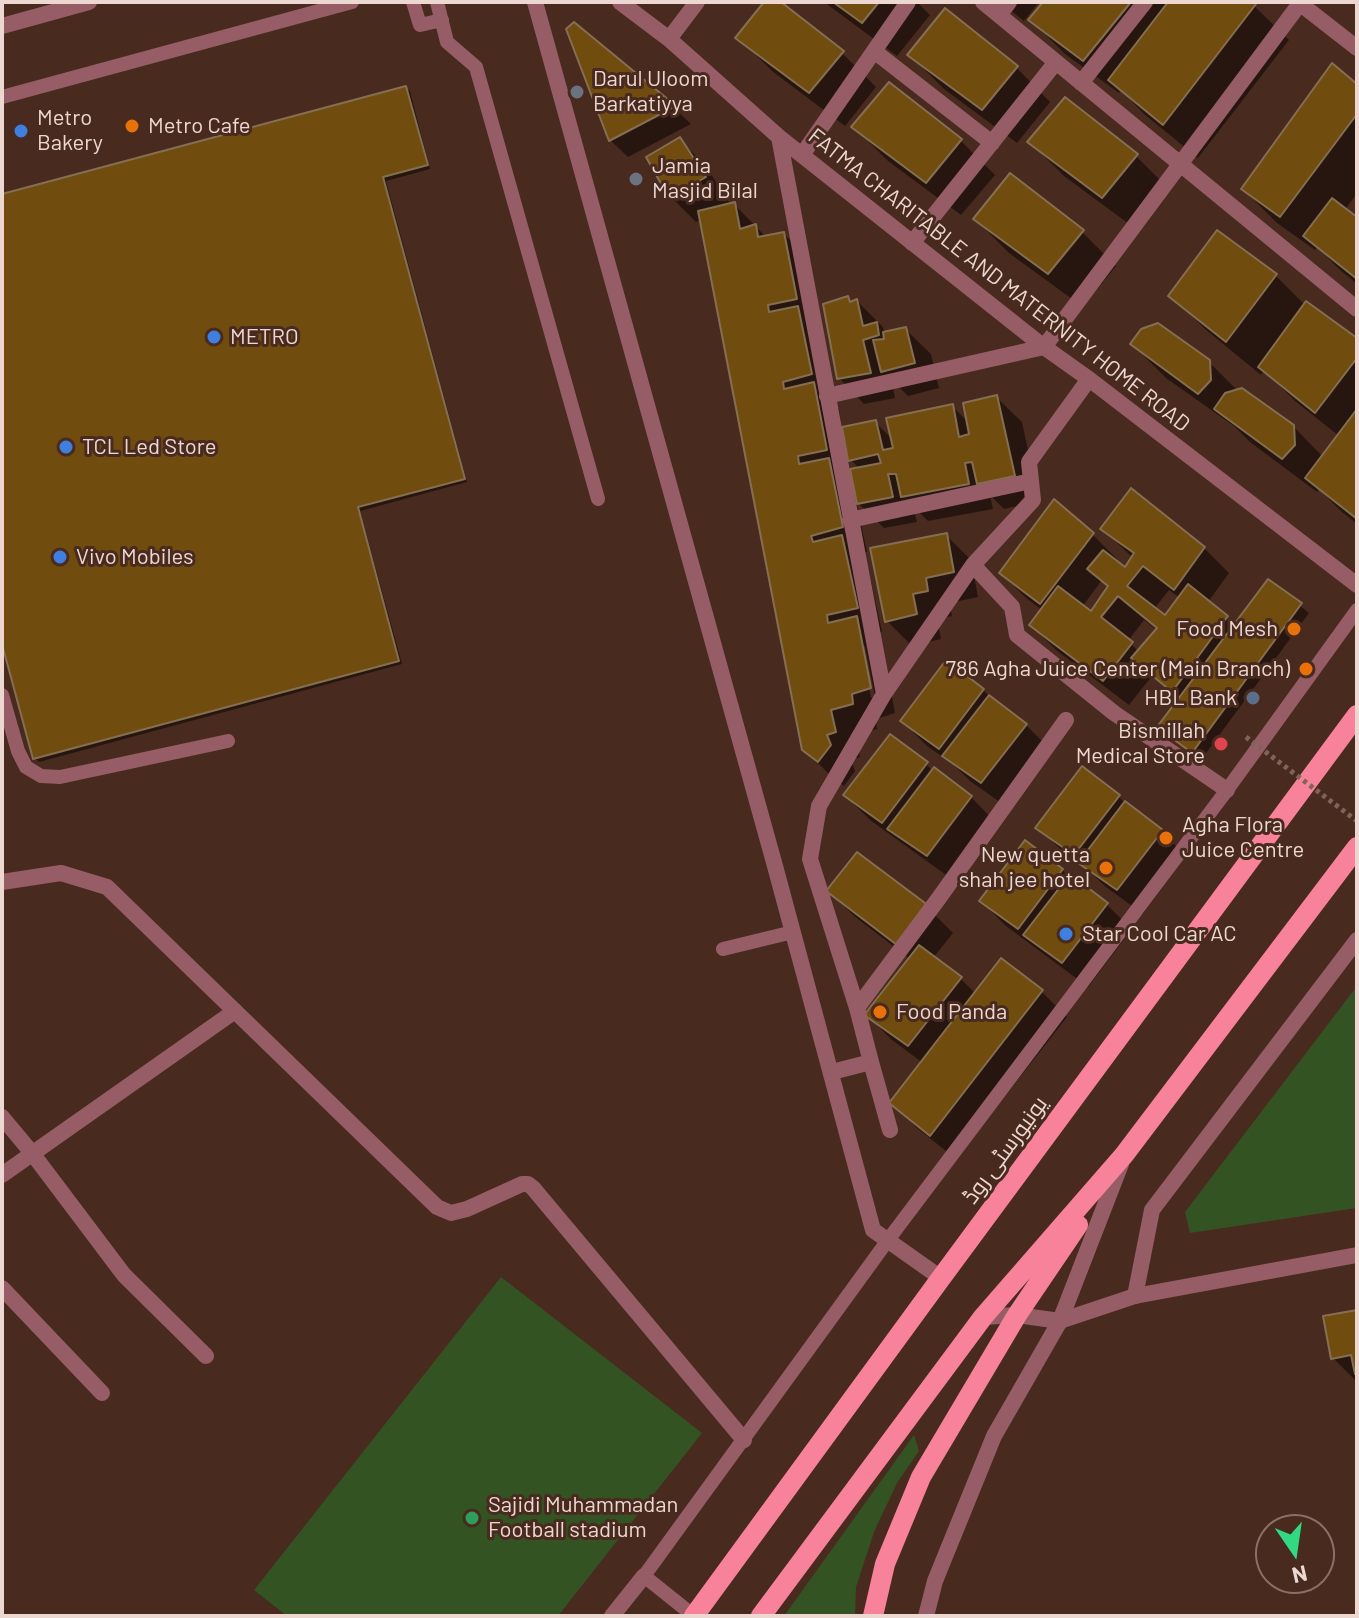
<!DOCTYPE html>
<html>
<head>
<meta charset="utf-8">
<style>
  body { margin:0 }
  #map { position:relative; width:1359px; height:1618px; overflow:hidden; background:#492a1f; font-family:Barlow,sans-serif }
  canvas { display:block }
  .frame { position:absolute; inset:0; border:4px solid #edd8d1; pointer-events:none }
  .north { position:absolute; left:1255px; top:1514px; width:80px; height:80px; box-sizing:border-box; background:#492a1f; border:2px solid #8b7066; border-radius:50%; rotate:167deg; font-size:22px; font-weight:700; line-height:32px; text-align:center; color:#edd8d1 }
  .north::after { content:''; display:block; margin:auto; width:28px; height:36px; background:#32d882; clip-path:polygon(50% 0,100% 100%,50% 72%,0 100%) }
</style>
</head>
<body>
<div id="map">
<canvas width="1359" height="1618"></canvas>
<div class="frame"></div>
<div class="north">N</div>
</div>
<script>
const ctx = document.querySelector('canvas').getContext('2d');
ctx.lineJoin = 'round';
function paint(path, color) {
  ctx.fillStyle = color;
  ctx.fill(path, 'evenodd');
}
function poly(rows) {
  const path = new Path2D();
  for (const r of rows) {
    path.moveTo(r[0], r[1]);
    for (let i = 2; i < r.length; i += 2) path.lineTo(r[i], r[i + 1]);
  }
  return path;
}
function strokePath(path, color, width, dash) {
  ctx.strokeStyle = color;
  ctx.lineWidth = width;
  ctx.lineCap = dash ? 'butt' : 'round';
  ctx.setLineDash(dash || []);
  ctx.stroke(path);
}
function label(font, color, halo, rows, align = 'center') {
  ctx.font = font + ' Barlow,Cairo,sans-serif';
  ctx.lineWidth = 6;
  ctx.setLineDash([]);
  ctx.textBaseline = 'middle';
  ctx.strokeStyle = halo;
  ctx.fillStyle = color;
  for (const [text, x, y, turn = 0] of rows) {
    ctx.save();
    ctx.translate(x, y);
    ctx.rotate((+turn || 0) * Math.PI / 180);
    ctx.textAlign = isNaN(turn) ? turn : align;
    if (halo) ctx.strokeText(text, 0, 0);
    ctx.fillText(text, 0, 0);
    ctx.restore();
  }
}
paint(poly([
  [1357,986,1357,1208,1190,1233,1185,1212],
  [501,1277,702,1433,558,1616,287,1616,254,1590],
  [914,1435,919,1451,897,1483,874,1532,856,1587,855,1616,784,1616]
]), '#335323');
paint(poly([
  [766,2,778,2,842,53,876,87,845,126,772,71,738,37],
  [824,2,917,2,930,15,897,56],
  [1000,2,1039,2,1024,21],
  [1045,2,1250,2,1289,40,1198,158,1144,114,1121,90,1119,93,1065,54,1031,20],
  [574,24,674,108,691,124,628,157,610,140],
  [910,55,1016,67,1050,102,1017,143,944,89],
  [1357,86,1357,193,1345,210,1357,220,1357,284,1340,270,1317,247,1315,250,1277,223,1243,189],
  [406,88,410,91,430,169,386,181,467,482,360,511,402,664,39,762,35,758,2,636,2,196],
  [854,127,961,141,995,175,961,215,888,161],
  [680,140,705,165,731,205,734,204,766,237,784,234,809,259,830,401,839,409,842,429,875,422,893,440,952,406,969,423,996,397,1022,422,1039,501,1004,509,990,495,993,509,928,521,913,506,917,522,884,528,856,501,867,552,859,555,867,563,882,632,873,634,882,644,895,713,876,719,877,729,855,735,860,757,851,760,855,771,844,786,830,775,804,749,702,219,696,222,671,197,649,158],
  [848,457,860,469,850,471],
  [853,475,855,488,844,476],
  [861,646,865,646,875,697,871,698],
  [1030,142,1136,156,1170,190,1137,230,1064,176],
  [975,219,1082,232,1116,266,1083,307,1009,253],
  [1275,275,1306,306,1357,340,1357,524,1342,512,1319,489,1317,492,1250,442,1234,426,1166,378,1132,344,1209,362,1238,391,1293,426,1323,457,1339,436,1295,401,1264,370,1261,375,1205,329,1171,295],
  [848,299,852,303,857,301,882,326,886,334,905,329,931,354,939,388,908,396,891,379,895,398,864,404,839,378],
  [1103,529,1204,548,1229,573,1208,602,1235,626,1269,581,1309,613,1201,760,1167,735,1159,727,1179,700,1152,676,1129,705,1056,650,1031,625,1042,610,1026,598,1001,573,1092,534,1117,559,1115,562,1126,570,1133,558],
  [1102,580,1109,588,1092,614,1082,607],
  [1169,590,1180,598,1165,618,1154,609],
  [1144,620,1157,630,1139,652,1128,641],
  [946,535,971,560,978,597,950,603,952,616,937,619,941,639,912,646,887,621],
  [983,690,994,701,1026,725,1051,750,1007,807,970,781,953,764,927,746,902,721],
  [926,764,934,772,971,797,996,823,953,880,870,820,845,795],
  [1118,796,1129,807,1161,831,1186,856,1143,914,1106,887,1089,871,1063,852,1038,827],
  [1062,870,1070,878,1106,904,1132,929,1088,987,1006,926,981,901],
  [829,891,928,908,953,933,933,958,961,979,976,994,1001,960,1042,992,1067,1017,956,1159,917,1128,892,1103,923,1063,892,1040,867,1015,910,959,854,916],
  [1357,1312,1357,1382,1333,1358]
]), '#0007');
const building = poly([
  [764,2,781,2,844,51,809,93,735,38,764,2],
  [833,2,879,2,862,23,833,2],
  [1043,2,1131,2,1083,61,1028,20,1043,2],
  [1168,2,1253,2,1256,4,1163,125,1108,80,1168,2],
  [945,8,1018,66,982,110,907,55,945,8],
  [574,22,676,106,609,141,566,29,574,22],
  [1332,63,1357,84,1357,114,1280,217,1241,189,1332,63],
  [889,82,962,139,926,183,851,127,889,82],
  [406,86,428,165,383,177,465,479,358,507,399,661,33,759,2,644,2,194,406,86],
  [1065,97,1138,154,1102,198,1027,142,1065,97],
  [680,137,706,177,669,198,646,157,680,137],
  [1010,173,1084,230,1048,274,973,219,1010,173],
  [1332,198,1357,217,1357,279,1303,236,1332,198],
  [735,202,740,229,756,224,758,237,784,232,797,299,768,305,769,312,798,306,812,374,783,382,784,389,814,382,827,450,798,456,799,464,829,458,843,527,811,536,813,542,842,535,858,608,827,615,828,623,857,616,871,688,852,694,853,704,831,710,836,732,827,735,831,745,818,762,802,750,698,211,735,202],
  [1217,230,1277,274,1226,342,1168,296,1217,230],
  [848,296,850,302,857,299,863,326,877,322,879,335,863,340,871,373,837,379,823,304,848,296],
  [1306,301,1357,338,1357,358,1315,413,1258,367,1306,301],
  [1158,323,1210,360,1211,380,1198,394,1130,344,1141,329,1158,323],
  [906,327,915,363,881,372,873,340,884,339,883,332,906,327],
  [1242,388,1294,425,1295,445,1282,459,1214,409,1225,393,1242,388],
  [997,395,1015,476,977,484,972,462,965,463,969,484,901,497,896,474,888,474,893,497,857,504,850,469,881,463,878,454,848,461,842,427,876,420,883,450,893,448,886,418,953,404,959,437,969,434,963,403,997,395],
  [1357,409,1357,519,1305,478,1357,409],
  [1131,488,1205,547,1174,590,1143,566,1127,586,1165,615,1188,584,1228,616,1172,692,1131,658,1157,628,1118,596,1101,617,1133,642,1103,681,1029,625,1058,586,1091,611,1108,586,1087,569,1103,550,1125,567,1134,553,1100,529,1131,488],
  [1054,499,1094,533,1040,604,999,573,1054,499],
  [947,533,954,572,926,578,928,591,913,594,917,614,885,622,870,548,947,533],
  [1268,579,1302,603,1192,753,1157,727,1268,579],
  [946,660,984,689,939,749,900,721,946,660],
  [989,695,1027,724,981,783,942,756,989,695],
  [890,734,928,762,882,823,843,795,890,734],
  [1082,766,1120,795,1074,855,1035,828,1082,766],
  [934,767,972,796,927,856,887,829,934,767],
  [1125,801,1163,830,1117,890,1078,863,1125,801],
  [1025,840,1063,869,1018,929,979,901,1025,840],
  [857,852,929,906,897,945,826,891,857,852],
  [1070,874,1108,903,1062,963,1023,935,1070,874],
  [919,945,962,977,908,1046,864,1015,919,945],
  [1001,958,1043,990,930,1136,889,1103,1001,958],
  [1357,1310,1357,1373,1355,1374,1351,1355,1331,1359,1323,1316,1357,1310]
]);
paint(building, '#704c0e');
strokePath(building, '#856f52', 2);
strokePath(poly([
  [413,2,420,25,442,20],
  [437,2,447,42,476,67,598,499],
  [2,97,352,2],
  [2,695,18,751,26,767,41,776,60,777,228,741],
  [723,949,793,932],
  [694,1616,644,1576,888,1240,1227,790,1357,610]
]), '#965d67', 14);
strokePath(poly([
  [535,2,775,866,873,1230,941,1278],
  [620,2,669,39,779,137,1044,347,1089,379,1357,585],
  [983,2,1357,309],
  [1298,2,1357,48],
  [999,15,1009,2],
  [2,26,89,2],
  [669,39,697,2],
  [874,51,992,143],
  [1081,83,1145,2],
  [779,137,884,694],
  [802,155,908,2],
  [912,243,1056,62],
  [827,396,1044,347,1301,2],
  [850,520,1031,481],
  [973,565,1012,607,1017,635,1114,713,1227,790],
  [2,882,61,873,107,887,437,1207,451,1213,467,1209,522,1184,528,1184,533,1188,744,1440],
  [857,1008,810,859,819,806,884,694,973,565,1033,500,1029,462,1089,379],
  [871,1062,890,1130],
  [832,1072,871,1062,857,1008,939,898,1066,720],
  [2,1117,32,1153,124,1275,206,1356],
  [2,1175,235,1011],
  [2,1288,102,1393],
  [1135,1296,1152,1210,1357,940],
  [612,1616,644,1576],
  [926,1616,935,1581,994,1436,1060,1321,1121,1164]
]), '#965d67', 16);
strokePath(poly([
  [983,1317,1017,1315,1060,1321,1135,1296,1357,1255]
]), '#965d67', 16);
strokePath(poly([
  [694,1616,941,1278,1357,715],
  [761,1616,983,1317,1124,1155,1357,847],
  [873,1616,885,1564,921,1477,1017,1315,1078,1225]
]), '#f78299', 20);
strokePath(poly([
  [1246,737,1357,821]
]), '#80645a', 5, [4, 4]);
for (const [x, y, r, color] of [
  [577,92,8,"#6b7280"],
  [132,126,8,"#e8710a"],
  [21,131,8,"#3f7fe0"],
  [636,179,8,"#6b7280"],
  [214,337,8,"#3f7fe0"],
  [66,447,8,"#3f7fe0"],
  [60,557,8,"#3f7fe0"],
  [1294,629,8,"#e8710a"],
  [1306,669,8,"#e8710a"],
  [1253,698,8,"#5c6f8a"],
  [1221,744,8,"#e0444e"],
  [1166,838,8,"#e8710a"],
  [1106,868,8,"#e8710a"],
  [1066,934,8,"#3f7fe0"],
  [880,1012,8,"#e8710a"],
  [472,1518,8,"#2e9e5b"]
]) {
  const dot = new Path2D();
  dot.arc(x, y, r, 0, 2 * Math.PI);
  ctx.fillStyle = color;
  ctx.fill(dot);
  strokePath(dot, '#492a1f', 3);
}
label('22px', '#edd8d1', '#492a1f', [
  ["Darul Uloom",593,79],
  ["Barkatiyya",593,104],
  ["Metro",37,118],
  ["Bakery",37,143],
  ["Metro Cafe",148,126],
  ["Jamia",652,166],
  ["Masjid Bilal",652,191],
  ["METRO",230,337],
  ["TCL Led Store",82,447],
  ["Vivo Mobiles",76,557],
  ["Food Mesh",1278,629,"right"],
  ["786 Agha Juice Center (Main Branch)",1290,669,"right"],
  ["HBL Bank",1237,698,"right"],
  ["Bismillah",1205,731,"right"],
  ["Medical Store",1205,756,"right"],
  ["Agha Flora",1182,825],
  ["Juice Centre",1182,850],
  ["New quetta",1090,855,"right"],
  ["shah jee hotel",1090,880,"right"],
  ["Star Cool Car AC",1082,934],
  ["Food Panda",896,1012],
  ["Sajidi Muhammadan",488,1505],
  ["Football stadium",488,1530]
], 'left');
label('22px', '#edd8d1', '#492a1f', [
  ["FATMA CHARITABLE AND MATERNITY HOME ROAD",999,280,38],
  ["یونیورسٹی روڈ",1005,1150,-54]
]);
</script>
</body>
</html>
